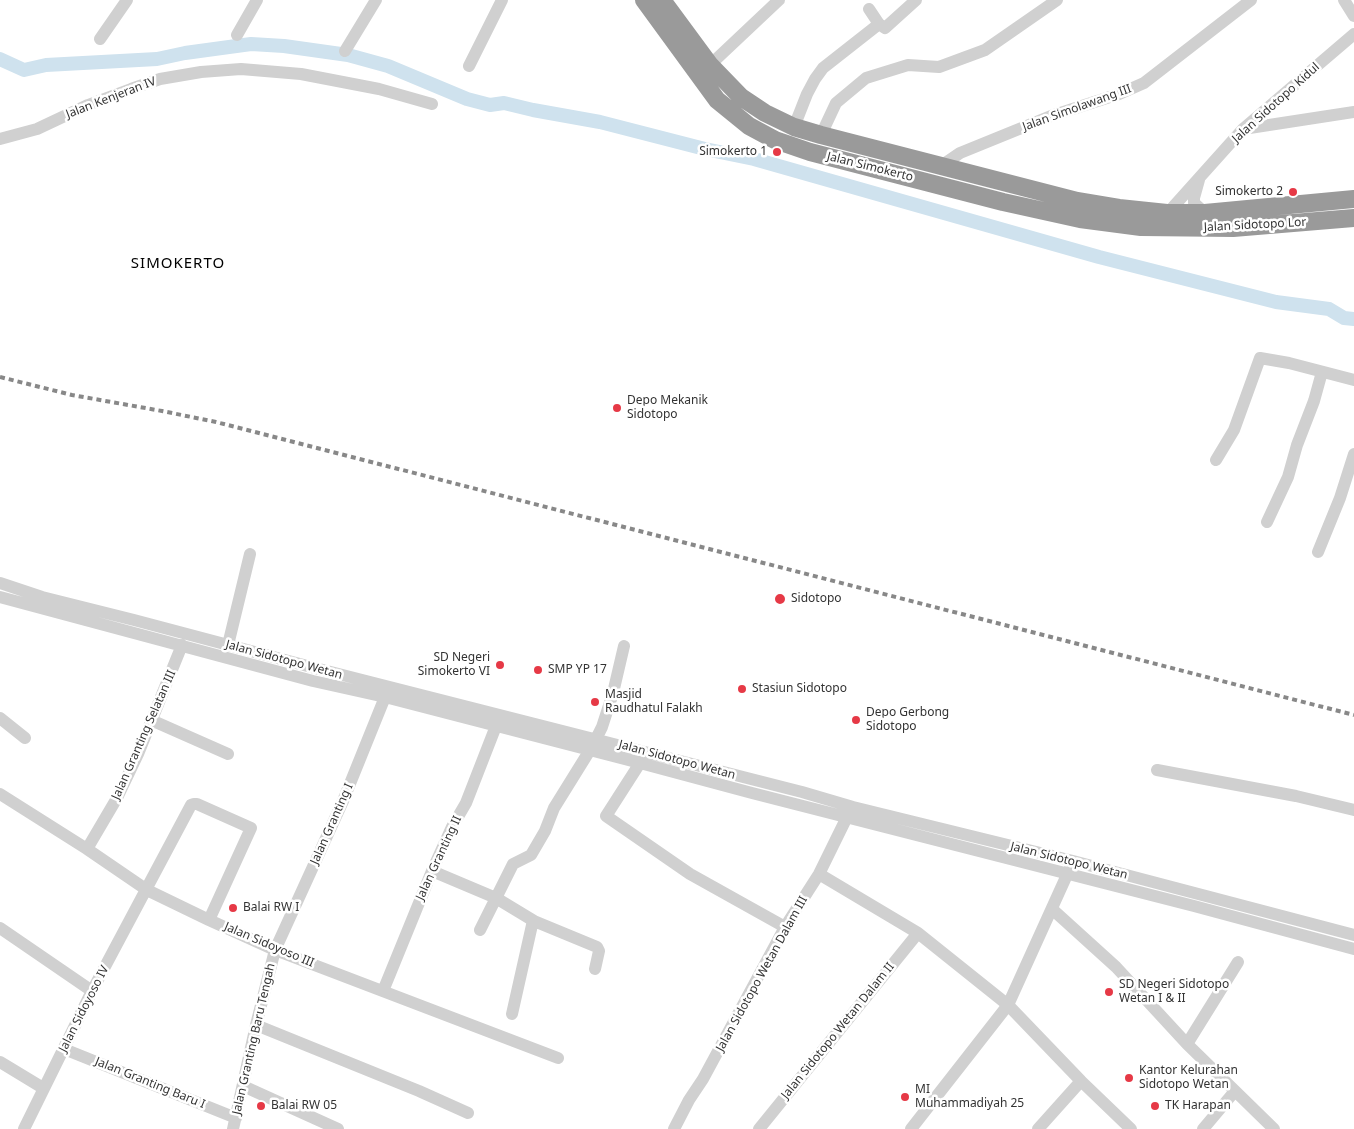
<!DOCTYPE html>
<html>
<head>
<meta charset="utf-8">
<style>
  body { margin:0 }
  canvas { display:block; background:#fff }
</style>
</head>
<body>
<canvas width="1354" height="1129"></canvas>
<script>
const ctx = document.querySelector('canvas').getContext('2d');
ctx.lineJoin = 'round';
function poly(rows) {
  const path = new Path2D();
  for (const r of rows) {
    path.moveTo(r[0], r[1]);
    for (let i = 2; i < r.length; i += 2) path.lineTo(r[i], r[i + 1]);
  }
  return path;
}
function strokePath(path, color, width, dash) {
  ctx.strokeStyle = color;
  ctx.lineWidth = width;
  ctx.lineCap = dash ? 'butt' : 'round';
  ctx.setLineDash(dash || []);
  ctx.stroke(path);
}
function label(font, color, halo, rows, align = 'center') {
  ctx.font = font + ' "Noto Sans",sans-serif';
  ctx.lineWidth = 5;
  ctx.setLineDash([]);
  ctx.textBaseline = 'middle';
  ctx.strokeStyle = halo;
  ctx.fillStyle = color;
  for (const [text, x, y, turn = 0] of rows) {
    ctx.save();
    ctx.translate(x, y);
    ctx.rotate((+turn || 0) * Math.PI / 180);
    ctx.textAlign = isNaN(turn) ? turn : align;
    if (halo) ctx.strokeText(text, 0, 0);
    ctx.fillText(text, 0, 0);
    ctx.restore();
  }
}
strokePath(poly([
  [0,59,24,70,46,65,157,59,185,53,251,44,284,46,348,55,388,66,467,99,490,105,504,103,533,110,600,122,705,149,754,159,1099,257,1276,302,1329,309,1344,318,1354,319]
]), '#cfe2ee', 14);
strokePath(poly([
  [1344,0,1354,16],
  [869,9,879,24],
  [237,35,257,0],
  [100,39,127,0],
  [345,51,376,0],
  [710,65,779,0],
  [469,66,502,0],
  [794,127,807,94,815,79,823,68,879,24,885,28,916,0],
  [1243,129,1354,112],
  [821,135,836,103,866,78,908,65,939,67,985,50,1057,0],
  [0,139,37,129,88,105,131,89,160,79,201,72,241,69,301,74,379,89,432,104],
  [941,166,960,153,1051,116,1119,94,1144,83,1251,0],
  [1199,180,1194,198,1194,203,1205,213],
  [1165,216,1243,129,1354,34],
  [1216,460,1234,430,1260,358,1289,363,1354,380],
  [1267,522,1288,477,1297,445,1314,401,1322,372],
  [1318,552,1340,498,1354,454],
  [0,583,42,597,134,620,315,668,802,792,853,807,1073,861,1354,935],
  [0,597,313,681,385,697,640,763,752,793,1194,906,1354,949],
  [228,645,250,554],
  [0,718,25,738],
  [151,720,228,754],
  [596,739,602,727,613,693,624,646],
  [640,763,606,816,690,874,785,927],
  [1157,770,1296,796,1354,810],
  [0,794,87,849,147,890,209,920,275,950,558,1058],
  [87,849,117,798,138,754,182,645],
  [432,871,496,898,534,921],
  [819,874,918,933,1008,1005,1081,1081,1131,1129],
  [1052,909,1116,967,1187,1044,1274,1129],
  [0,928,92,991],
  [480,930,513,864,531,855,545,831,554,808,590,750],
  [383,991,432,871,452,827,466,803,496,726],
  [512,1014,532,925,534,921,597,947,599,951,595,969],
  [256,1025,419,1091,468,1113],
  [1187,1044,1238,962],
  [64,1049,236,1118],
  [0,1062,43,1088],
  [243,1086,338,1129],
  [24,1129,92,991,191,805,194,804,197,804,251,828,209,920],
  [233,1129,256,1025,275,950,343,801,385,697],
  [674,1129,689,1100,703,1079,785,927,819,874,847,817],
  [759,1129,918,933],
  [911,1129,1008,1005,1071,866],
  [1038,1129,1081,1081],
  [1203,1129,1235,1091]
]), '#d0d0d0', 12);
strokePath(poly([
  [644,0,717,100,749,126,775,140,810,152,1003,202,1080,219,1141,227,1233,228,1354,218],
  [662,0,710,65,741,97,765,113,794,127,821,135,1077,201,1119,208,1167,213,1205,213,1354,199]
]), '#9a9a9a', 18);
strokePath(poly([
  [0,377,72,395,162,411,216,422,1354,715]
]), '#888', 4, [5, 4]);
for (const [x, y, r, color] of [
  [777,152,5,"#e63946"],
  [1293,192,5,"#e63946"],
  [617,408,5,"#e63946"],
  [780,599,6,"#e63946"],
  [500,665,5,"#e63946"],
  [538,670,5,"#e63946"],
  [742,689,5,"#e63946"],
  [595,702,5,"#e63946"],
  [856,720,5,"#e63946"],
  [233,908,5,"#e63946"],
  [1109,992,5,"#e63946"],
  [1129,1078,5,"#e63946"],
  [905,1097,5,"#e63946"],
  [261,1106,5,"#e63946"],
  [1155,1106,5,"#e63946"]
]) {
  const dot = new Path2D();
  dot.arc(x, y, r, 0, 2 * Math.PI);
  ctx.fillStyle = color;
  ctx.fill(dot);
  strokePath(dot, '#fff', 2);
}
label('12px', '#333', '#fff', [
  ["Jalan Kenjeran IV",111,98,-21],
  ["Jalan Sidotopo Kidul",1276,103,-42],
  ["Jalan Simolawang III",1077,108,-20],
  ["Jalan Simokerto",870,167,14],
  ["Jalan Sidotopo Lor",1255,225,-3],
  ["Jalan Sidotopo Wetan",284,660,15],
  ["Jalan Granting Selatan III",144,735,-66],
  ["Jalan Sidotopo Wetan",677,760,15],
  ["Jalan Granting I",332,824,-66],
  ["Jalan Granting II",439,858,-65],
  ["Jalan Sidotopo Wetan",1069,861,14],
  ["Jalan Sidoyoso III",269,945,23],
  ["Jalan Sidotopo Wetan Dalam III",762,974,-61],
  ["Jalan Sidoyoso IV",84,1009,-63],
  ["Jalan Sidotopo Wetan Dalam II",838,1031,-51],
  ["Jalan Granting Baru Tengah",254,1039,-77],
  ["Jalan Granting Baru I",150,1083,22]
]);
label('12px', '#333', '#fff', [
  ["Simokerto 1",767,152,"right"],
  ["Simokerto 2",1283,192,"right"],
  ["Depo Mekanik",627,401],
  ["Sidotopo",627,415],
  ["Sidotopo",791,599],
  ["SD Negeri",490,658,"right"],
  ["Simokerto VI",490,672,"right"],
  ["SMP YP 17",548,670],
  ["Stasiun Sidotopo",752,689],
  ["Masjid",605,695],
  ["Raudhatul Falakh",605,709],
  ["Depo Gerbong",866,713],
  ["Sidotopo",866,727],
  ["Balai RW I",243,908],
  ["SD Negeri Sidotopo",1119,985],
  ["Wetan I & II",1119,999],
  ["Kantor Kelurahan",1139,1071],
  ["Sidotopo Wetan",1139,1085],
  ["MI",915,1090],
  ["Muhammadiyah 25",915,1104],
  ["Balai RW 05",271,1106],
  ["TK Harapan",1165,1106]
], 'left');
ctx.letterSpacing = '1px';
label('15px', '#000', '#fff', [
  ["SIMOKERTO",178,264]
]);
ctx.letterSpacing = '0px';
</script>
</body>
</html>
